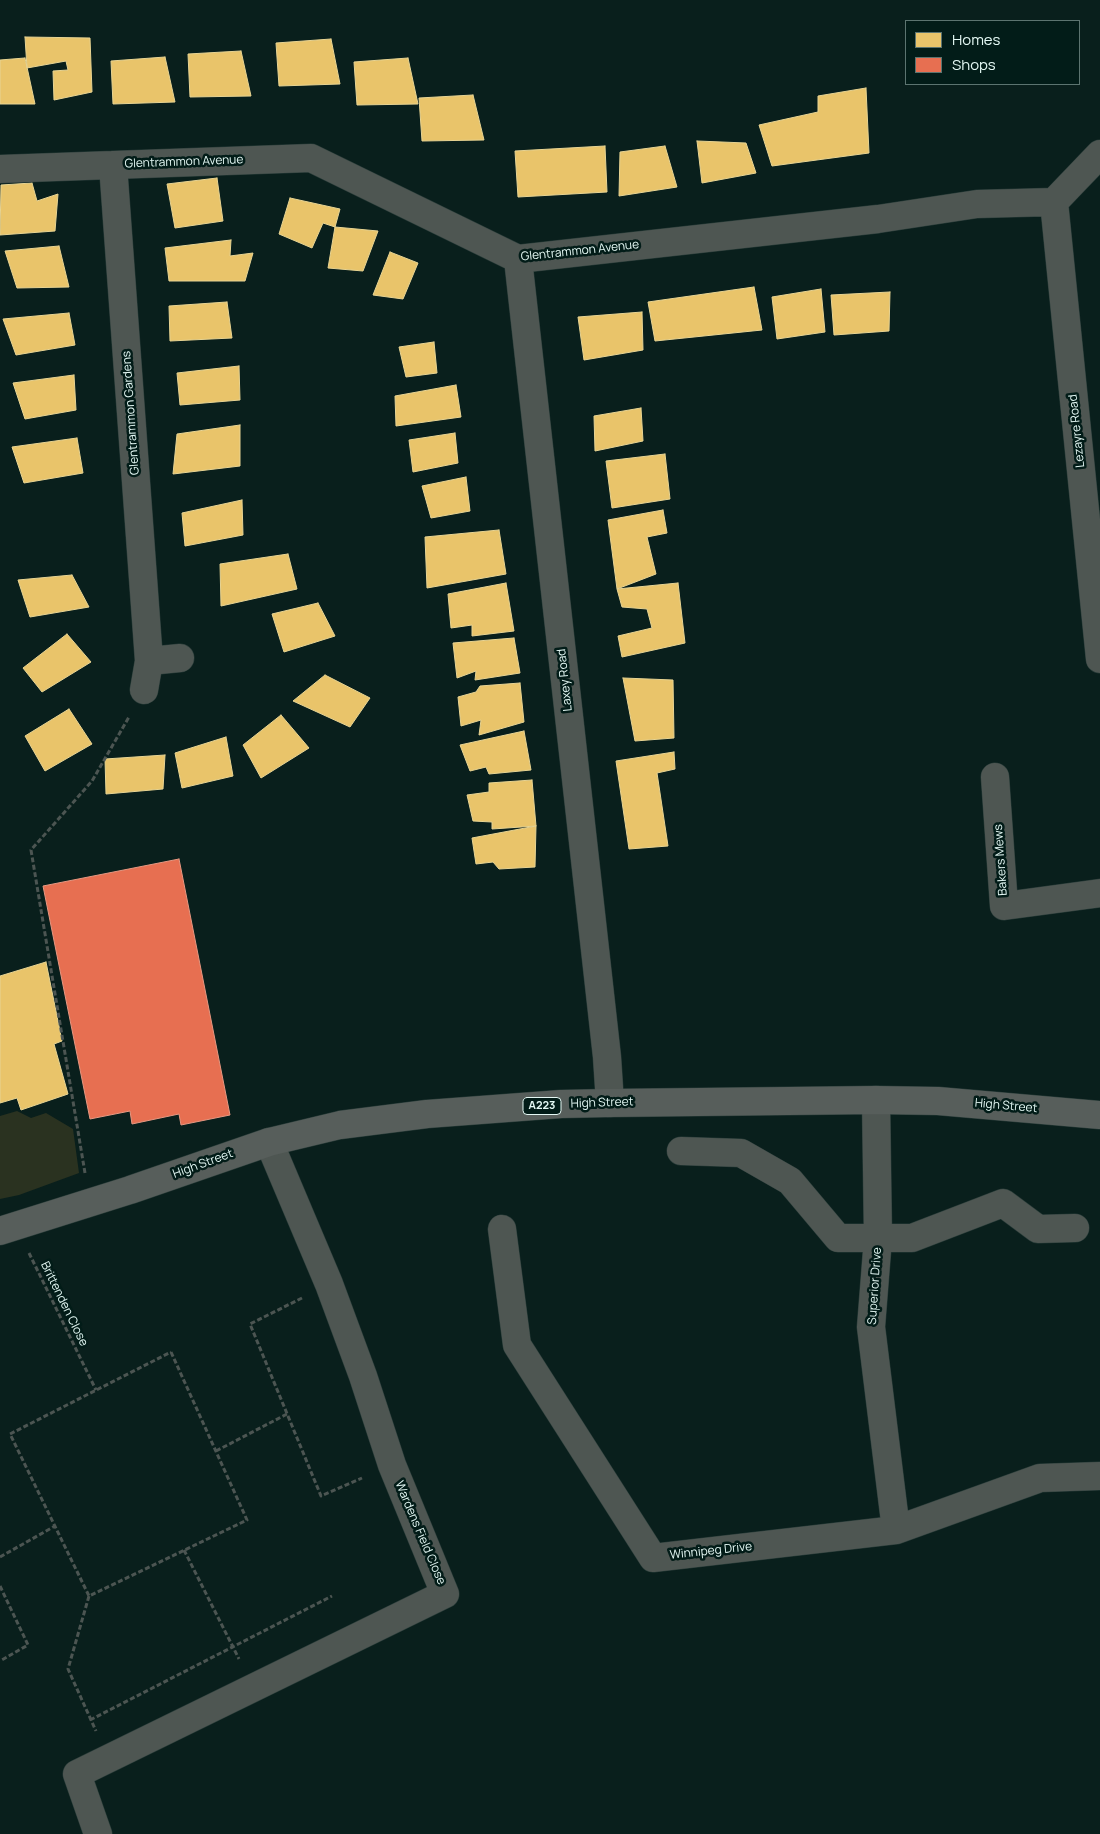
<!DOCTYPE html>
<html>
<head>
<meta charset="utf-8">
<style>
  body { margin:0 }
  #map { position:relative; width:1100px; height:1834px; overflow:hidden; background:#091f1c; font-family:Manrope,sans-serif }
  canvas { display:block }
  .legend { position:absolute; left:905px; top:20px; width:175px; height:65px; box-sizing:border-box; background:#021c18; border:1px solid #5c7470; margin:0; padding:6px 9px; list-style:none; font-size:15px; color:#e4f8f4 }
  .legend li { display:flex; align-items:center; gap:10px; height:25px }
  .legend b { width:25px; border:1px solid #5c7470 }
</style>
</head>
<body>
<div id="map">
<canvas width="1100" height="1834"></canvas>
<ul class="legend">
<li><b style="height:14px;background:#e9c46a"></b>Homes</li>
<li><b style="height:14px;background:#e76f51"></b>Shops</li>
</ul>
</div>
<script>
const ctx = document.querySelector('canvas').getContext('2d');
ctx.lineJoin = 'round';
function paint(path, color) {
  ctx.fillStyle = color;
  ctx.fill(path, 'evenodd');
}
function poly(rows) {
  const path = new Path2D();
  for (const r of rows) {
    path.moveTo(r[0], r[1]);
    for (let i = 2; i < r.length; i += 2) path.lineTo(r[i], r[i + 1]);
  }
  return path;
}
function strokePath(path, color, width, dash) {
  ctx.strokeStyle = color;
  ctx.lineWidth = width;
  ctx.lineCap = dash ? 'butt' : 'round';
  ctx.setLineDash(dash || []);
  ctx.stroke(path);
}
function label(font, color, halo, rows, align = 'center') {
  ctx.font = font + ' Manrope,sans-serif';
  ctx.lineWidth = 5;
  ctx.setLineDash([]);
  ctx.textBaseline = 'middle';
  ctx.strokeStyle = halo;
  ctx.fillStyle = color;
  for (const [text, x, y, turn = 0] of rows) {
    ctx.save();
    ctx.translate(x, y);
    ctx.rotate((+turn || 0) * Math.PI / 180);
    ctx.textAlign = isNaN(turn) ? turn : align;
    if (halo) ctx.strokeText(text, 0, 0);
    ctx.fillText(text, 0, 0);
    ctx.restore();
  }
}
paint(poly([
  [17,1111,31,1118,46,1113,73,1129,79,1173,19,1195,0,1199,0,1116]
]), '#2a3220');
const homes = poly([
  [25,37,90,38,92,92,54,100,53,71,68,70,66,61,27,68,25,37],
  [331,39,340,84,279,86,276,43,331,39],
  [241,51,251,96,190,97,188,54,241,51],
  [165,57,175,102,113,104,111,61,165,57],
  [25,58,35,104,0,104,0,60,25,58],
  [408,58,418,104,357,105,354,62,408,58],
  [866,88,869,153,772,166,759,125,818,112,818,96,866,88],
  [473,95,484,140,422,141,419,98,473,95],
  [697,141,746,143,756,173,702,183,697,141],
  [605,146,607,192,518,197,515,151,605,146],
  [665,146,677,187,619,196,620,152,665,146],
  [217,178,223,221,175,228,167,184,217,178],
  [32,183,37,201,58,194,55,231,0,235,1,185,32,183],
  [290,198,340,209,335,227,323,223,312,248,279,234,290,198],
  [335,227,378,231,363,271,328,268,335,227],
  [231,240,230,256,253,253,245,281,169,281,165,248,231,240],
  [59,246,69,287,17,288,5,251,59,246],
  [390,252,418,263,403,299,373,295,390,252],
  [754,287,762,330,655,341,648,302,754,287],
  [821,289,825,332,777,339,772,297,821,289],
  [890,292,889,331,834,335,831,295,890,292],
  [227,302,232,338,170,341,169,306,227,302],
  [642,312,643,350,584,360,578,317,642,312],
  [69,313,75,345,16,355,3,319,69,313],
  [434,342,437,373,406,377,399,347,434,342],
  [239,366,240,400,180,405,177,373,239,366],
  [74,375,76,410,25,419,13,383,74,375],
  [456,385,461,417,396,426,395,396,456,385],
  [641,408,643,441,595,451,594,416,641,408],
  [240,425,240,466,173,474,177,434,240,425],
  [455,433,458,463,413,472,409,440,455,433],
  [77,438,83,473,24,483,12,447,77,438],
  [665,454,670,499,612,508,606,461,665,454],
  [466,477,470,511,431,518,422,486,466,477],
  [242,500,243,535,185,546,182,513,242,500],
  [663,510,667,533,647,537,656,574,617,589,608,520,663,510],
  [499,530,506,574,427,588,425,537,499,530],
  [288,554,297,589,221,606,220,564,288,554],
  [72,575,89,607,30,617,18,580,72,575],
  [506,583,514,631,472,636,472,625,451,628,448,594,506,583],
  [678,583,685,643,622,657,618,636,652,628,647,609,622,607,617,589,678,583],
  [318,603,335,636,284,652,272,614,318,603],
  [67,634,91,662,42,692,23,668,67,634],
  [514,638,520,673,475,680,476,671,457,678,453,643,514,638],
  [325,675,370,698,350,727,293,701,325,675],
  [623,678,673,680,674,738,635,741,623,678],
  [520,683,524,722,479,735,481,720,461,726,458,697,476,692,480,686,520,683],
  [69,709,92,744,45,771,25,736,69,709],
  [281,715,309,748,261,778,243,745,281,715],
  [524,731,531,770,489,774,486,767,470,771,460,745,524,731],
  [226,737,233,776,182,788,175,753,226,737],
  [674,752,675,769,657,773,668,846,629,849,616,761,674,752],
  [165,755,163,789,106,794,105,759,165,755],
  [532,780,536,826,492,829,492,822,473,821,467,795,489,792,489,783,532,780],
  [536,826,535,867,499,869,493,862,476,864,472,838,536,826],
  [46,962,62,1041,54,1044,68,1094,21,1110,17,1098,0,1103,0,976,46,962]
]);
paint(homes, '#e9c46a');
strokePath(homes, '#e8d493', 1);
const shops = poly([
  [179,859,230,1115,181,1125,179,1114,132,1124,130,1111,90,1119,43,886,179,859]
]);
paint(shops, '#e76f51');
strokePath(shops, '#e69882', 1);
const street = poly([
  [113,165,149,661,144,690],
  [0,169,311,158,518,259,878,219,977,204,1054,202,1100,154],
  [1054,202,1100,659],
  [518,259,607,1057,610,1103],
  [149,661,180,658],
  [995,777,1004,906,1100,893],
  [876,1100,878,1238,871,1327,896,1530],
  [681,1151,741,1153,790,1181,838,1238,912,1238,1003,1203,1038,1229,1075,1228],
  [502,1229,517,1345,653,1558,896,1530,1040,1478,1100,1476],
  [98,1834,77,1774,445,1594,392,1465,363,1376,329,1284,269,1142]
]);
const primary = poly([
  [0,1231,130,1190,269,1142,340,1125,427,1114,561,1104,610,1103,876,1100,938,1101,1100,1115]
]);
strokePath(street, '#293c39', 29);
strokePath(primary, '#293c39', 29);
strokePath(poly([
  [85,1173,31,850,92,781,129,717],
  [29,1253,96,1390],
  [302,1298,250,1324,321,1496,362,1478],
  [171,1352,247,1520,89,1596,10,1434,171,1352],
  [216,1451,287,1414],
  [184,1550,239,1659],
  [0,1557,55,1526],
  [0,1586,28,1645,0,1661],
  [89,1596,68,1669,96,1731],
  [90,1720,332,1596]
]), '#4c5552', 3, [5, 2.5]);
strokePath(street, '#4e5652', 28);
strokePath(primary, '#575e5b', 28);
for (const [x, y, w] of [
  [542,1106,38]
]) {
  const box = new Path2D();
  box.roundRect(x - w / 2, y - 8.5, w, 17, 4);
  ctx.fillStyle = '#021c18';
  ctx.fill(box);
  strokePath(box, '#e4f8f4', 1);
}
label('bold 11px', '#e4f8f4', null, [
  ["A223",542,1106]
]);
label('12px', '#e4f8f4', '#021c18', [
  ["Glentrammon Avenue",184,162,-2],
  ["Glentrammon Avenue",580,251,-6],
  ["Glentrammon Gardens",131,413,-94],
  ["Lezayre Road",1077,431,-96],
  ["Laxey Road",565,680,-96],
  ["Bakers Mews",1001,860,-94],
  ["High Street",602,1103,-2],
  ["High Street",1006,1106,5],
  ["High Street",203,1164,-20],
  ["Superior Drive",875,1286,-86],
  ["Brittenden Close",64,1304,64],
  ["Wardens Field Close",420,1533,67],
  ["Winnipeg Drive",711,1551,-6]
]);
</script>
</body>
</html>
